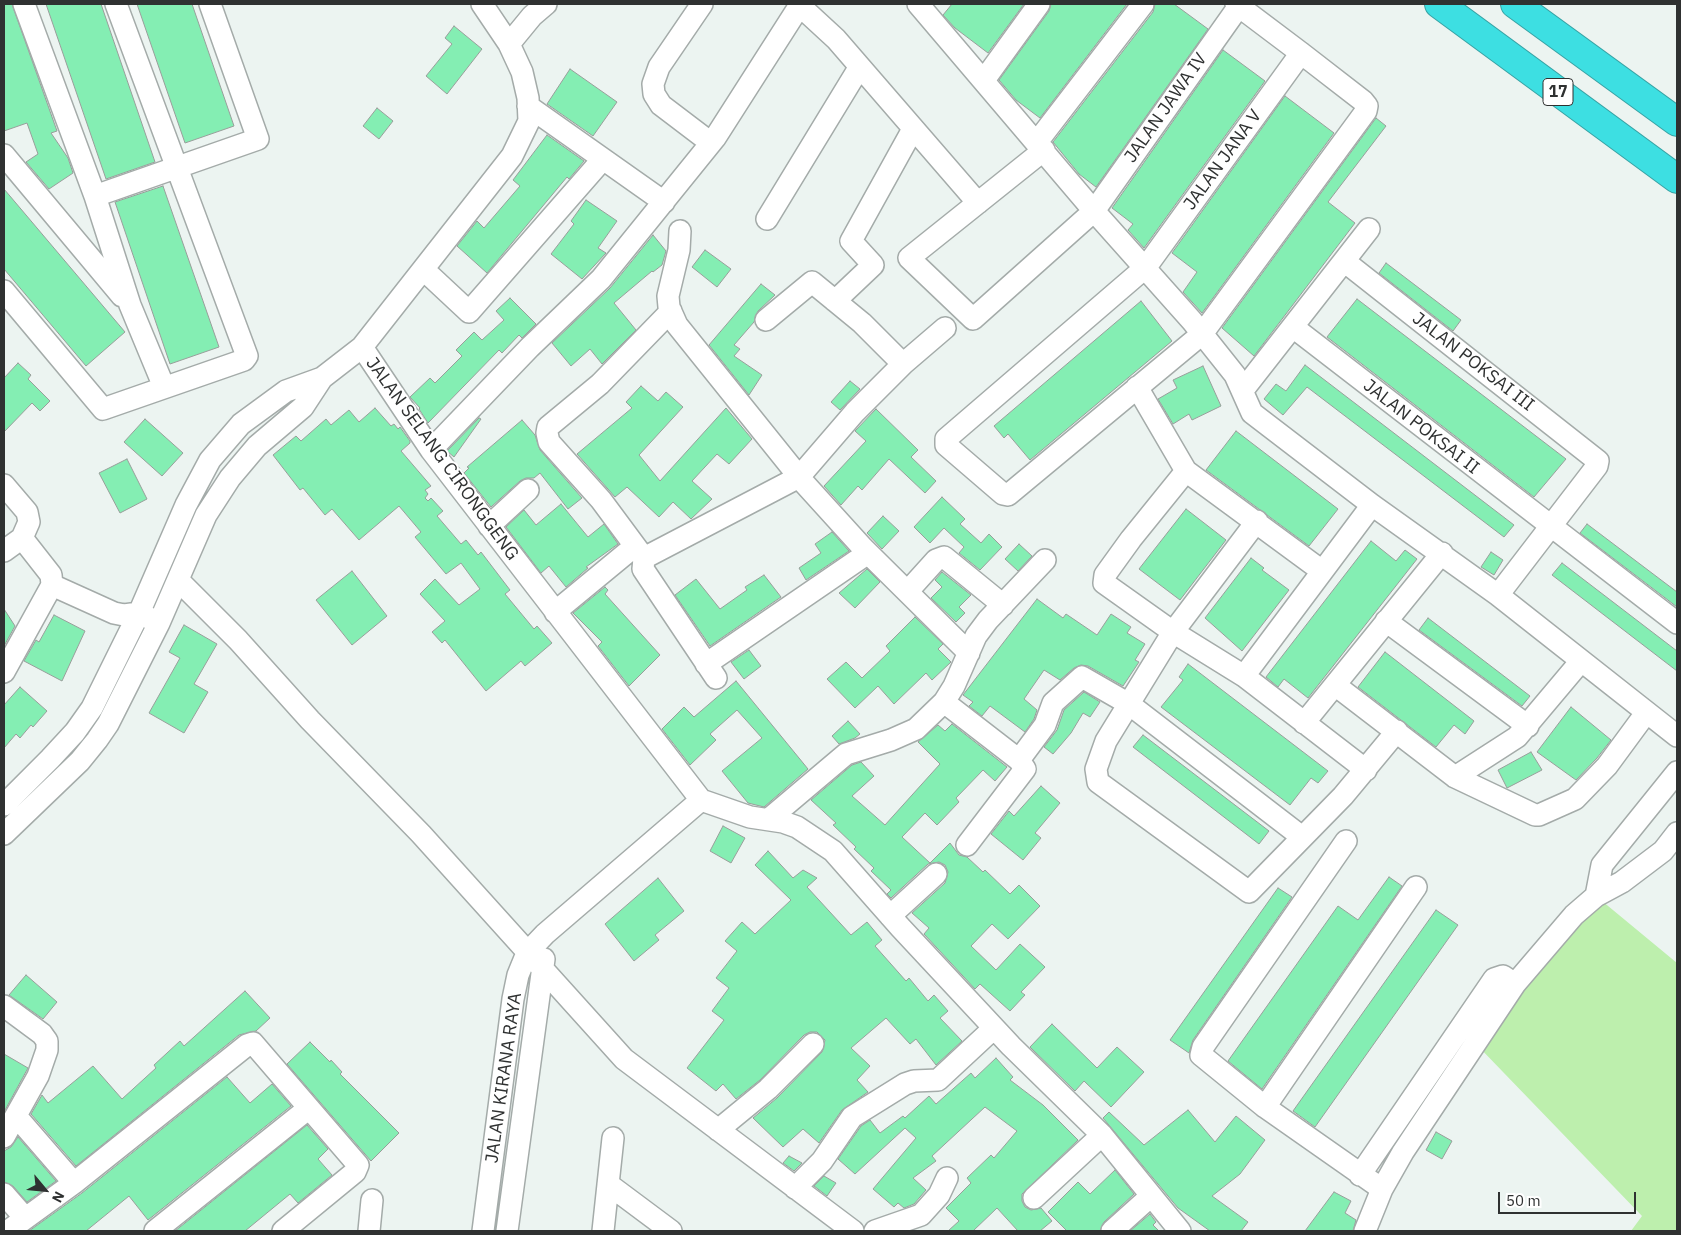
<!DOCTYPE html>
<html>
<head>
<meta charset="utf-8">
<style>
  body { margin:0 }
  #map { position:relative; width:1681px; height:1235px; overflow:hidden; background:#ecf4f1; font-family:"IBM Plex Sans",sans-serif }
  canvas { display:block }
  .frame { position:absolute; inset:0; border:5px solid #2f3131; pointer-events:none }
  .north { position:absolute; left:20px; top:1165px; width:50px; height:50px; -webkit-text-stroke:4px #fff; paint-order:stroke; rotate:118deg; font-size:14px; font-weight:700; line-height:20px; text-align:center; color:#2f3131 }
  .north::after { content:''; display:block; margin:auto; width:18px; height:22px; background:#2f3131; clip-path:polygon(50% 0,100% 100%,50% 72%,0 100%) }
  .scale { position:absolute; left:1498px; top:1192px; width:138px; height:22px; box-sizing:border-box; border:2px solid #2f3131; border-top:0; padding-left:6px; font-size:15px; line-height:18px; white-space:nowrap; color:#2f3131; -webkit-text-stroke:4px #fff; paint-order:stroke }
</style>
</head>
<body>
<div id="map">
<canvas width="1681" height="1235"></canvas>
<div class="frame"></div>
<div class="north">N</div>
<div class="scale">50 m</div>
</div>
<script>
const ctx = document.querySelector('canvas').getContext('2d');
ctx.lineJoin = 'round';
function paint(path, color) {
  ctx.fillStyle = color;
  ctx.fill(path, 'evenodd');
}
function poly(rows) {
  const path = new Path2D();
  for (const r of rows) {
    path.moveTo(r[0], r[1]);
    for (let i = 2; i < r.length; i += 2) path.lineTo(r[i], r[i + 1]);
  }
  return path;
}
function strokePath(path, color, width, dash) {
  ctx.strokeStyle = color;
  ctx.lineWidth = width;
  ctx.lineCap = dash ? 'butt' : 'round';
  ctx.setLineDash(dash || []);
  ctx.stroke(path);
}
function label(font, color, halo, rows, align = 'center') {
  ctx.font = font + ' "IBM Plex Sans",sans-serif';
  ctx.lineWidth = 4;
  ctx.setLineDash([]);
  ctx.textBaseline = 'middle';
  ctx.strokeStyle = halo;
  ctx.fillStyle = color;
  for (const [text, x, y, turn = 0] of rows) {
    ctx.save();
    ctx.translate(x, y);
    ctx.rotate((+turn || 0) * Math.PI / 180);
    ctx.textAlign = isNaN(turn) ? turn : align;
    if (halo) ctx.strokeText(text, 0, 0);
    ctx.fillText(text, 0, 0);
    ctx.restore();
  }
}
paint(poly([
  [1596,896,1677,963,1677,1231,1631,1231,1642,1216,1476,1044]
]), '#bdefad');
const building = poly([
  [4,4,12,4,57,131,51,133,68,158,73,173,49,189,26,162,38,154,27,123,4,131,4,4],
  [46,4,101,4,155,162,106,179,46,4],
  [137,4,192,4,234,126,185,143,137,4],
  [952,4,1024,4,988,53,955,28,943,15,952,4],
  [1051,4,1127,4,1040,118,1016,100,999,80,1049,11,1051,4],
  [1155,4,1174,4,1208,29,1096,187,1079,174,1053,142,1153,12,1155,4],
  [454,26,482,49,447,94,426,76,452,44,445,38,454,26],
  [1223,50,1265,81,1144,248,1128,230,1133,224,1112,208,1223,50],
  [570,69,617,102,593,136,547,104,570,69],
  [1285,96,1334,133,1202,313,1183,292,1197,272,1172,253,1285,96],
  [377,108,393,121,379,139,363,126,377,108],
  [1376,118,1386,126,1328,202,1355,223,1254,356,1222,328,1376,118],
  [547,135,584,161,569,179,567,177,487,273,457,246,477,221,484,228,520,186,513,180,547,135],
  [163,186,219,347,170,364,115,202,163,186],
  [4,189,125,332,86,366,4,269,4,189],
  [586,200,617,221,598,248,606,253,582,279,551,254,574,224,571,221,586,200],
  [653,235,666,251,662,265,653,272,652,271,614,303,636,330,602,364,590,349,571,366,552,343,610,288,653,235],
  [705,250,731,269,717,287,692,267,705,250],
  [1386,263,1461,320,1453,331,1379,273,1386,263],
  [761,284,775,295,758,311,754,322,734,345,740,349,734,356,762,375,749,395,709,345,761,284],
  [510,298,536,324,522,338,519,335,502,353,499,350,428,423,419,409,420,408,410,397,430,378,435,383,462,356,456,350,474,332,482,340,504,320,496,311,510,298],
  [1357,299,1566,459,1534,497,1327,337,1357,299],
  [1141,301,1172,341,1030,460,1008,434,1004,438,994,426,1141,301],
  [18,363,31,375,28,379,50,401,40,411,32,403,4,432,4,378,18,363],
  [1305,365,1514,525,1504,537,1307,387,1283,415,1264,399,1276,384,1286,391,1305,365],
  [1203,366,1221,406,1192,420,1189,414,1173,424,1158,399,1177,388,1173,380,1203,366],
  [850,381,860,389,840,410,831,402,850,381],
  [641,386,658,401,666,392,683,407,639,455,660,481,726,408,752,439,729,464,717,454,692,481,712,499,691,519,673,502,659,517,627,487,615,497,577,454,632,408,626,402,641,386],
  [375,408,391,426,394,424,398,429,400,427,410,441,410,443,401,451,431,486,425,490,428,494,425,498,428,501,431,498,443,511,437,516,461,544,466,540,478,555,481,552,510,590,505,594,534,629,537,626,552,643,525,666,521,661,486,691,445,640,442,643,432,632,445,621,420,594,435,579,459,605,480,589,461,563,446,574,415,537,421,532,399,506,359,540,332,509,325,515,303,488,300,490,273,455,296,436,301,441,326,419,331,425,349,410,359,422,375,408],
  [876,409,918,450,911,457,936,481,925,493,889,459,862,490,858,486,841,505,824,486,866,441,855,431,876,409],
  [479,418,481,419,454,457,447,451,479,418],
  [145,419,183,453,162,476,124,442,145,419],
  [522,420,535,435,540,450,582,498,568,509,540,473,534,478,526,478,520,481,491,507,464,473,469,468,467,467,522,420],
  [1236,431,1338,509,1309,546,1206,470,1236,431],
  [127,459,147,499,120,513,99,473,127,459],
  [942,497,965,519,960,524,981,543,989,534,1002,547,980,570,959,553,964,547,944,528,930,543,914,527,942,497],
  [561,504,588,537,604,524,618,544,586,567,588,568,566,587,549,566,541,573,506,527,524,510,536,525,561,504],
  [1186,509,1226,540,1180,600,1139,569,1186,509],
  [883,516,899,531,882,549,867,533,883,516],
  [1587,524,1677,592,1677,607,1580,533,1587,524],
  [832,532,849,551,806,580,799,568,821,553,815,544,832,532],
  [1371,541,1396,561,1405,550,1417,559,1308,698,1284,679,1278,687,1266,677,1371,541],
  [1019,544,1032,556,1018,571,1005,559,1019,544],
  [1491,552,1503,560,1494,575,1481,567,1491,552],
  [1251,558,1264,568,1262,570,1289,590,1242,651,1205,618,1251,558],
  [1562,563,1677,651,1677,671,1552,575,1562,563],
  [867,569,880,582,855,608,839,593,867,569],
  [352,571,387,616,352,645,316,600,352,571],
  [942,572,971,595,959,607,965,613,956,622,931,598,942,587,935,580,942,572],
  [764,575,781,597,710,646,675,595,696,579,720,609,747,590,745,587,764,575],
  [605,587,608,590,605,594,660,655,629,686,598,646,602,642,573,613,605,587],
  [1037,599,1063,618,1066,614,1097,635,1111,614,1131,627,1127,633,1145,644,1135,660,1139,662,1123,686,1088,666,1081,665,1074,668,1060,680,1044,670,1024,699,1037,710,1034,719,1025,732,990,706,982,716,969,706,973,702,963,695,1037,599],
  [4,609,15,626,4,646,4,609],
  [54,615,85,631,62,681,24,661,36,640,39,642,54,615],
  [915,617,943,644,938,649,951,662,932,680,926,673,894,704,878,686,855,708,827,679,846,662,862,678,890,651,886,646,915,617],
  [1428,618,1530,696,1522,706,1419,630,1428,618],
  [184,625,217,644,194,684,208,692,184,733,149,713,180,658,169,652,184,625],
  [749,650,761,666,744,679,731,662,749,650],
  [1385,652,1474,721,1465,734,1454,725,1436,747,1358,687,1385,652],
  [1188,664,1328,771,1318,783,1311,778,1290,805,1161,707,1183,680,1179,677,1188,664],
  [736,681,808,769,764,807,748,803,722,771,762,738,737,710,710,734,716,740,690,765,662,729,684,707,694,717,736,681],
  [20,687,47,711,33,727,31,725,20,738,16,734,4,748,4,705,20,687],
  [1084,692,1100,702,1090,717,1083,713,1071,733,1053,754,1044,747,1057,730,1064,710,1084,692],
  [1571,707,1611,740,1597,758,1576,780,1537,752,1571,707],
  [848,721,860,734,855,738,839,744,832,736,848,721],
  [952,724,1007,767,995,781,983,770,956,798,959,802,937,825,925,813,902,837,930,863,950,843,959,855,967,857,983,872,985,870,1010,894,1019,885,1040,906,1008,939,992,924,971,946,996,970,1020,944,1045,967,1021,992,1025,995,1010,1011,980,984,975,989,924,934,929,928,912,913,945,883,948,872,945,865,939,862,928,864,891,898,887,894,891,890,871,871,874,868,854,849,856,847,833,825,836,823,811,800,852,765,861,762,874,776,852,796,885,825,940,764,918,742,938,725,945,731,952,724],
  [1143,735,1269,831,1259,844,1133,747,1143,735],
  [1531,752,1542,770,1507,788,1498,770,1531,752],
  [1041,786,1060,803,1035,833,1041,838,1023,860,991,834,1009,811,1014,816,1041,786],
  [723,826,745,838,731,863,710,851,723,826],
  [768,851,793,878,803,870,817,878,807,887,851,935,867,922,882,940,875,946,906,981,909,978,928,1001,934,995,948,1011,940,1018,962,1041,936,1065,916,1039,910,1044,886,1018,851,1048,870,1066,857,1080,868,1092,842,1110,819,1143,803,1129,783,1147,753,1118,777,1098,822,1052,825,1040,817,1032,810,1032,804,1035,760,1080,736,1099,723,1084,716,1091,687,1068,724,1020,712,1011,729,988,716,978,737,951,725,941,742,922,755,934,791,900,755,865,768,851],
  [1389,877,1402,886,1262,1089,1228,1061,1338,906,1358,920,1389,877],
  [658,878,684,911,655,935,659,940,634,961,605,924,658,878],
  [1278,888,1292,897,1193,1040,1189,1053,1170,1040,1278,888],
  [1436,910,1458,925,1315,1127,1293,1111,1436,910],
  [26,975,57,1002,43,1019,9,995,26,975],
  [245,991,270,1018,256,1031,239,1035,76,1166,31,1114,42,1095,48,1103,93,1066,122,1099,156,1068,154,1065,180,1041,184,1046,245,991],
  [1052,1024,1097,1068,1117,1047,1144,1072,1111,1107,1084,1081,1075,1091,1030,1047,1052,1024],
  [310,1042,330,1062,331,1060,342,1072,340,1074,399,1133,371,1161,287,1064,310,1042],
  [4,1054,28,1068,4,1112,4,1054],
  [996,1058,1013,1077,1010,1080,1043,1105,1078,1140,1022,1194,1022,1201,1025,1207,1031,1210,1041,1208,1052,1221,1040,1231,1018,1231,997,1208,973,1231,948,1231,959,1221,946,1208,971,1183,967,1178,991,1155,994,1158,1017,1131,985,1107,932,1156,936,1161,913,1178,926,1190,914,1204,904,1208,898,1203,894,1207,873,1189,916,1138,905,1128,855,1174,838,1159,861,1126,870,1120,880,1133,903,1116,905,1118,929,1096,936,1104,971,1073,975,1078,996,1058],
  [227,1077,250,1103,272,1084,291,1106,148,1220,129,1196,86,1231,29,1231,82,1193,227,1077],
  [1188,1110,1215,1142,1236,1116,1265,1140,1240,1174,1212,1196,1248,1222,1241,1231,1210,1231,1178,1208,1103,1118,1109,1112,1144,1145,1188,1110],
  [307,1125,328,1149,318,1159,332,1175,298,1203,290,1194,245,1231,175,1231,307,1125],
  [1436,1132,1452,1141,1442,1159,1426,1150,1436,1132],
  [18,1137,56,1181,27,1202,13,1186,4,1182,4,1151,11,1147,18,1137],
  [789,1156,802,1163,794,1171,783,1163,789,1156],
  [1115,1170,1134,1194,1104,1222,1100,1231,1067,1231,1048,1212,1078,1182,1090,1194,1115,1170],
  [824,1176,836,1183,827,1196,814,1186,824,1176],
  [1334,1192,1351,1201,1345,1213,1356,1220,1353,1231,1305,1231,1334,1192],
  [1150,1214,1156,1222,1153,1225,1159,1231,1130,1231,1150,1214]
]);
paint(building, '#84eeb3');
strokePath(building, '#989e9a', 1);
const minor = poly([
  [24,4,95,196,130,305,164,387],
  [482,4,509,44,522,72,528,98,529,121,512,156,362,347,431,450,701,800],
  [702,4,659,67,653,84,654,94,661,105,711,143],
  [798,4,836,39,978,203],
  [918,4,1094,211,1192,321,1235,375,1252,413,1372,505,1498,595,1677,736],
  [1236,4,1301,53,1363,101,1367,106,1366,111,1202,334,1008,495,1003,494,946,445,946,439,1146,267,1301,53],
  [509,44,532,16,546,4],
  [984,80,1039,4],
  [528,106,664,202],
  [1037,142,1143,4],
  [1044,150,909,258,973,319,1094,211,1239,6],
  [4,155,122,296],
  [95,196,258,139,210,4],
  [767,219,859,68],
  [680,231,679,250,668,296,669,307,677,325,804,483,863,548,969,653],
  [1344,261,1598,461,1597,466,1498,595],
  [424,270,469,312,602,160],
  [4,291,103,409,244,360,247,356,116,4],
  [835,301,873,265,851,241,913,129],
  [671,311,600,384,548,427,547,433,549,442,601,500,644,558,643,569,716,678],
  [766,320,812,282,862,323,903,364],
  [1293,327,1677,623],
  [1137,387,1186,471,1322,571],
  [1243,390,1369,229],
  [431,450,530,347,601,279,715,138,800,5],
  [1186,471,1131,539,1105,575,1104,583,1173,632,1244,676,1366,770],
  [4,485,27,512,29,522,22,538,51,575,52,585],
  [1257,521,1173,632,1106,741,1096,769,1098,782,1249,892,1343,796,1397,731],
  [489,526,528,490],
  [4,551,22,538],
  [644,558,799,477,855,412,903,364,945,328],
  [178,580,238,640,310,720,421,834,624,1059,853,1231],
  [52,585,114,613,124,615,139,613,149,618],
  [908,591,936,560,944,557,1003,605],
  [555,612,635,546],
  [1386,621,1528,726],
  [706,664,868,553],
  [4,672,52,585],
  [1244,676,1372,505],
  [1335,685,1455,777,1535,815,1539,815,1575,799,1607,766,1646,713],
  [1304,723,1442,553],
  [1019,760,1045,725,1053,703,1082,677,1129,704,1302,837],
  [1455,777,1517,737,1581,661],
  [701,800,750,817,783,822,797,827,833,851,900,927,1011,1046,1102,1135,1180,1231],
  [4,805,50,759,75,732,92,708,139,613,186,505,210,460,241,424,286,391,322,378,362,347],
  [769,819,846,754,891,740,916,729,944,702],
  [4,834,80,761,97,740,108,724,159,623,206,515,230,478,257,446,303,407,322,378],
  [1346,841,1203,1047,1201,1055,1265,1107,1382,1189],
  [967,845,1025,769,1019,760,944,702,954,686,976,636,988,620,1045,560],
  [1596,896,1602,865,1677,772],
  [890,916,936,874],
  [4,1006,42,1034,47,1041,47,1050,38,1076,4,1137],
  [1265,1107,1416,887],
  [16,1116,74,1183],
  [718,1130,768,1089,813,1044],
  [1360,1175,1494,979,1503,976,1515,984],
  [608,1184,671,1231],
  [795,1188,822,1161,852,1117,905,1084,914,1081,938,1080,994,1028],
  [4,1194,25,1218],
  [1034,1198,1102,1135],
  [8,1231,74,1183,247,1045,253,1043,358,1165,355,1172,283,1231],
  [155,1231,309,1108],
  [369,1231,372,1200],
  [483,1231,513,999,518,975,527,953,545,934,701,800],
  [507,1231,544,959],
  [603,1231,613,1138],
  [875,1231,921,1215,939,1195,947,1178],
  [1112,1231,1151,1196],
  [1365,1231,1382,1189,1403,1152,1515,984,1574,915,1596,896,1622,882,1663,851,1677,833]
]);
const highway = poly([
  [1439,4,1677,179],
  [1515,4,1677,122]
]);
strokePath(minor, '#a4aba9', 24);
strokePath(highway, '#38a2a4', 30);
strokePath(minor, '#fff', 21);
strokePath(highway, '#3ddfe2', 28);
for (const [x, y, w] of [
  [1558,92,30]
]) {
  const box = new Path2D();
  box.roundRect(x - w / 2, y - 13.5, w, 27, 4);
  ctx.fillStyle = '#fff';
  ctx.fill(box);
  strokePath(box, '#2f3131', 1);
}
label('bold 16px', '#2f3131', null, [
  ["17",1558,92]
]);
label('18px', '#2f3131', '#fff', [
  ["JALAN JAWA IV",1166,108,-55],
  ["JALAN JANA V",1223,160,-54],
  ["JALAN POKSAI III",1473,362,38],
  ["JALAN POKSAI II",1421,427,38],
  ["JALAN SELANG CIRONGGENG",442,459,54],
  ["JALAN KIRANA RAYA",504,1078,-82]
]);
</script>
</body>
</html>
